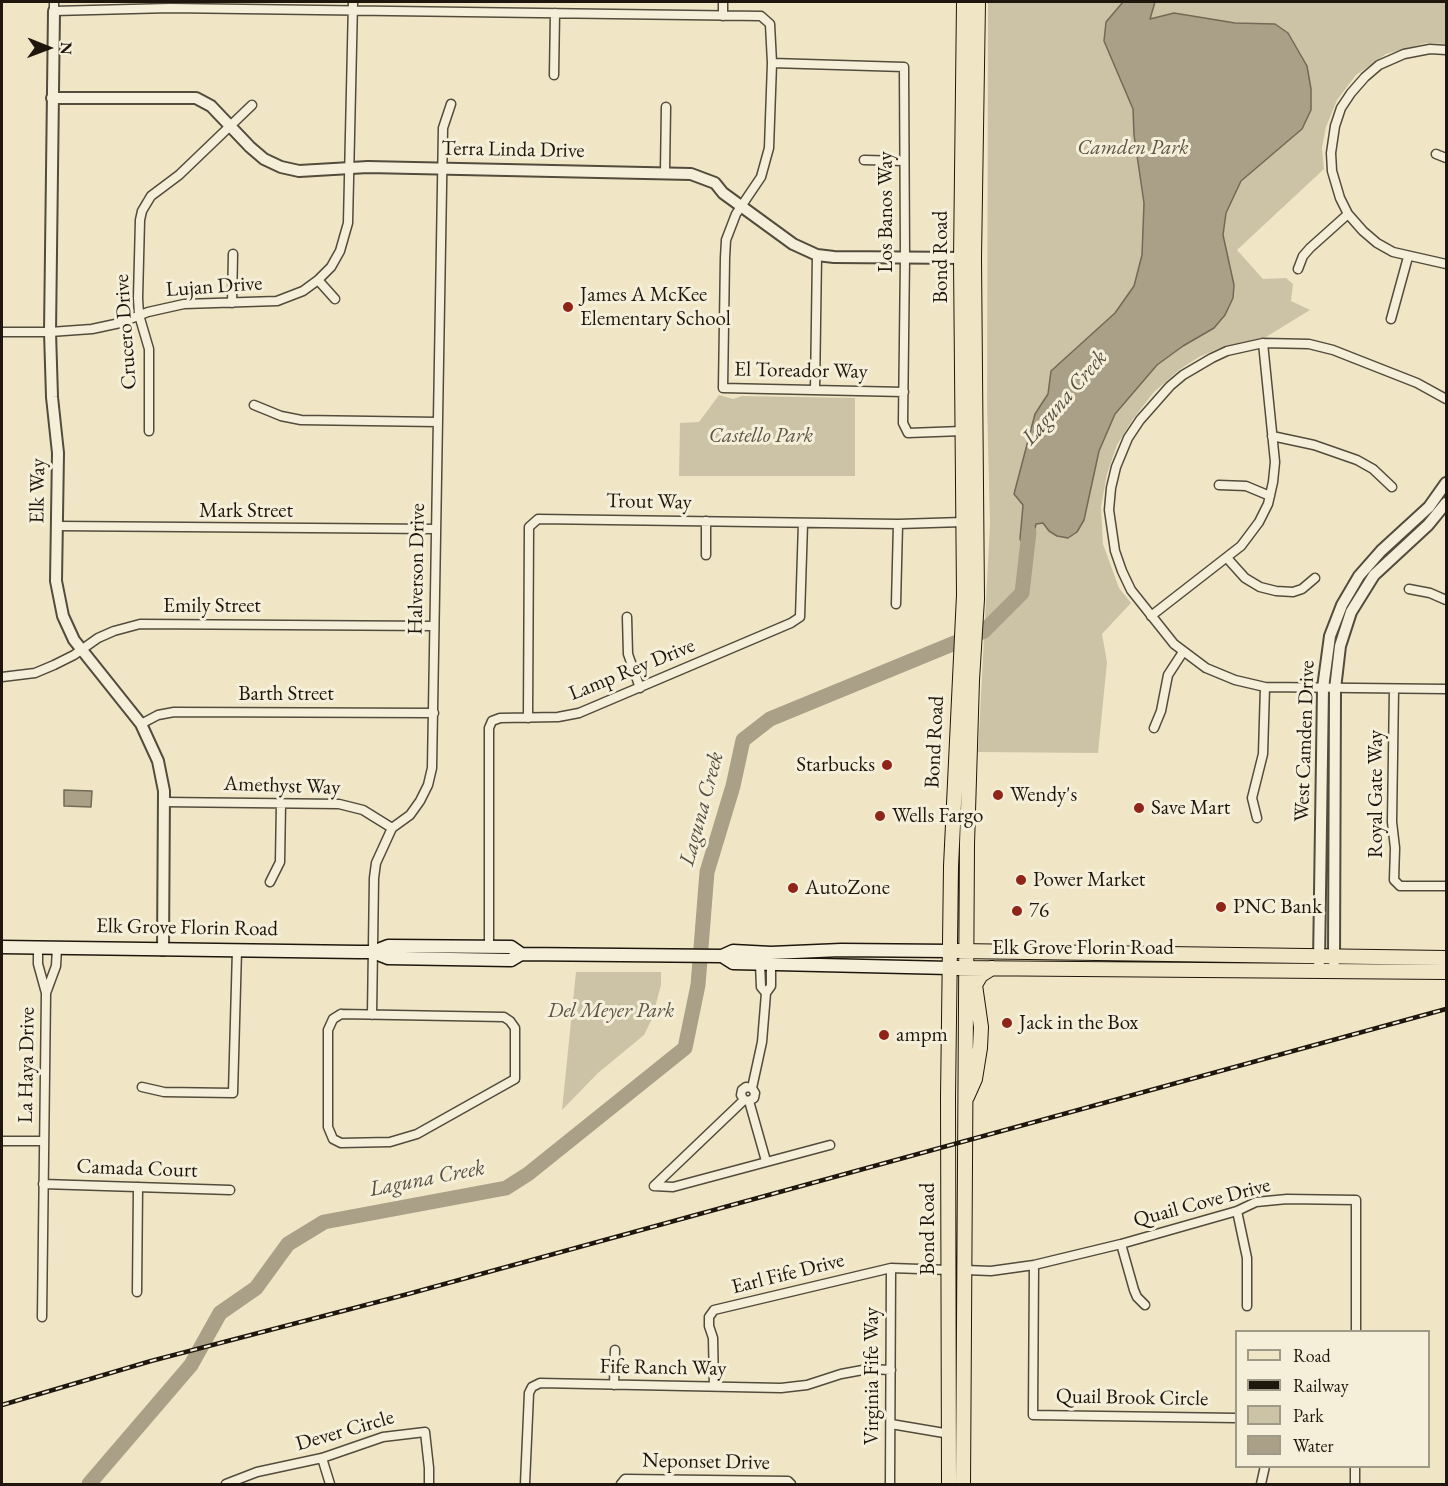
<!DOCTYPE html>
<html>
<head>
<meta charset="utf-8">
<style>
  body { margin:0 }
  #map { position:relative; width:1448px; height:1486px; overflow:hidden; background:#f0e6c6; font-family:"EB Garamond",serif }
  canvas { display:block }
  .frame { position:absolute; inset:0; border:3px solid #1f170d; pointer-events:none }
  .legend { position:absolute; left:1235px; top:1330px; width:195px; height:138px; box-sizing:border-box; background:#f5efda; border:2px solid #9f9988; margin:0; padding:8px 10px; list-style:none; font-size:18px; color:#1f170d }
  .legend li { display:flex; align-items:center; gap:12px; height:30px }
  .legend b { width:30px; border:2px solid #9f9988 }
  .north { position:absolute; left:18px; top:18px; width:60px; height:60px; -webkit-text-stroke:4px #f5efda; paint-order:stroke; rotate:91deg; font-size:16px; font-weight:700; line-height:24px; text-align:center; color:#1f170d }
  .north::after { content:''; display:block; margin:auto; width:21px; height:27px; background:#1f170d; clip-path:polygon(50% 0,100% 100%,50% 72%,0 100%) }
</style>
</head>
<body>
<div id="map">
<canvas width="1448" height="1486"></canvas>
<div class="frame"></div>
<ul class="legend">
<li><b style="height:8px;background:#f0e6c6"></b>Road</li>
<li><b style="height:8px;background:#1f170d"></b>Railway</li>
<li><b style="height:16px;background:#ccc3a7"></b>Park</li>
<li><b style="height:16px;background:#a9a087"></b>Water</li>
</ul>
<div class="north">N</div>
</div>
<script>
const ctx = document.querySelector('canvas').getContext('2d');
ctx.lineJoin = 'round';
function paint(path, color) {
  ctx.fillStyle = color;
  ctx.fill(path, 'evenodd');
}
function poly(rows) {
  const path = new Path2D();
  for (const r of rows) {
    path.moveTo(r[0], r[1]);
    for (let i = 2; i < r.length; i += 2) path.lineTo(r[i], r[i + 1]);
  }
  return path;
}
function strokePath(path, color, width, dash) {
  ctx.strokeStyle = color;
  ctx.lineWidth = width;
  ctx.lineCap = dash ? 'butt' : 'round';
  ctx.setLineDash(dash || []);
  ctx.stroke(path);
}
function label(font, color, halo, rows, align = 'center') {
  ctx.font = font + ' "EB Garamond",serif';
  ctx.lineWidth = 6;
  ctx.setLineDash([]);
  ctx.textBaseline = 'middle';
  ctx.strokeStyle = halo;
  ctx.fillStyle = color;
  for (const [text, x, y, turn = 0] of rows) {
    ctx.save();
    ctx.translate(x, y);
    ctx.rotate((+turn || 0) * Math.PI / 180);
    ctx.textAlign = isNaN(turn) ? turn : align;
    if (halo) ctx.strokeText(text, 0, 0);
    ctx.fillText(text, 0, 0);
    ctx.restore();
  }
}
paint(poly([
  [988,2,1446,2,1446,44,1426,43,1386,54,1356,75,1337,100,1326,127,1322,148,1324,169,1237,250,1263,279,1286,278,1293,284,1291,301,1310,310,1266,337,1220,348,1199,357,1179,370,1154,392,1133,419,1117,445,1107,474,1101,507,1103,544,1119,588,1131,603,1102,634,1107,662,1098,753,978,752,990,524,987,404],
  [719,395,733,399,742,396,855,398,855,476,679,476,680,423,699,422],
  [576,972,661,972,661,985,652,1019,644,1035,598,1073,562,1110]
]), '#ccc3a7');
const water = poly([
  [1123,2,1155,2,1150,19,1174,13,1235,23,1275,24,1288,33,1307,66,1311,89,1311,110,1302,129,1241,181,1226,213,1223,235,1234,285,1233,298,1225,315,1214,328,1183,346,1157,365,1115,414,1099,451,1084,520,1077,532,1068,538,1057,536,1049,531,1043,523,1036,524,1032,542,1027,551,1020,539,1023,505,1014,494,1035,414,1048,394,1051,371,1115,313,1134,286,1142,255,1144,203,1134,135,1133,109,1104,41,1106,22,1123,2],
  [64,790,92,791,91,807,64,806,64,790]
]);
paint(water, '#a9a087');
strokePath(water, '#726956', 1.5);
strokePath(poly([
  [89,1484,191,1365,220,1313,256,1288,288,1244,324,1222,506,1188,528,1174,685,1048,698,985,707,872,733,786,743,740,770,719,984,631,1022,593,1029,532]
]), '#a9a087', 15);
const minor = poly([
  [54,2,54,11,170,8,761,16,770,24,772,63,769,148,761,177,736,214,726,240,725,258,723,388,904,392],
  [723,16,723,2],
  [1446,50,1430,49,1404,54,1379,65,1365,77,1351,93,1341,108,1335,126,1331,153,1332,171,1340,198,1348,214,1363,231,1377,243,1393,252,1446,264],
  [772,63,904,67,905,257,903,423,908,433,962,431],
  [554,75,555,13],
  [1436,154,1446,158],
  [864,160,904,161],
  [665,172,666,107],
  [1298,269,1303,256,1310,248,1348,214],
  [318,280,335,299],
  [232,303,233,254],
  [1391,319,1408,257],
  [2,332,50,332,92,329,120,323,148,312,184,304,277,301,303,291,318,280,331,267,340,251,348,223,353,2],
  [815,389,817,255],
  [1446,399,1417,383,1333,350,1309,344,1263,343,1227,351,1212,358,1183,375,1170,386,1140,420,1128,438,1116,467,1111,488,1109,510,1115,551,1122,571,1131,590,1174,644,1206,668,1235,680,1265,687,1446,689],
  [254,405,281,416,301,420,438,422],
  [149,431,149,349,139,315,138,298,140,220,142,211,151,196,179,175,252,105],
  [1272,436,1314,445,1357,460,1373,469,1392,487],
  [1219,485,1246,486,1270,496],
  [57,526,436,529],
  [706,555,706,521],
  [1227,558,1245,578,1260,587,1276,591,1293,592,1302,589,1315,578],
  [1409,589,1430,593,1446,600],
  [896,604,898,524],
  [1151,616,1241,546,1259,522,1268,504,1273,482,1275,462,1263,343],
  [627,617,628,654,640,688],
  [2,677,35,673,54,665,74,655,98,638,114,631,140,624,434,626],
  [1394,689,1392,822,1395,848,1394,880,1400,886,1446,886],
  [528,718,529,527,538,519,898,524,963,522],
  [141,724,158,715,174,712,434,713],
  [1154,728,1161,711,1168,675,1183,652],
  [164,802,339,804,363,810,392,828],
  [1257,818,1252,798,1263,754,1265,687],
  [270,882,280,862,281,803],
  [489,947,489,728,492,721,500,718,558,717,579,713,791,623,800,617,803,523],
  [38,948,38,964,46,993],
  [760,964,761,987,766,993],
  [341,1014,504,1017,510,1021,515,1028,515,1079,417,1134,390,1142,341,1143,333,1139,328,1127,328,1030,333,1019,341,1014],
  [372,1015,374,878,376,863,392,828,410,815,420,801,428,785,432,768,443,128,451,104],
  [142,1087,164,1092,233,1093,237,950],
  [752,1088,762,1042,766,993,771,986,771,964],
  [749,1101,766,1161],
  [2,1141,44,1141],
  [43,1184,230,1190],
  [654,1186,673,1187,830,1145],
  [654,1186,744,1100,749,1101,754,1098,755,1093,752,1088,746,1087,742,1090,741,1095,744,1100],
  [1237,1211,1247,1258,1247,1306],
  [1121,1244,1134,1290,1137,1297,1145,1305],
  [1034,1265,1033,1415,1236,1418],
  [966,1270,991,1271,1034,1265,1121,1244,1237,1211,1256,1202,1287,1199,1356,1200,1356,1332],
  [137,1292,138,1187],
  [42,1317,46,993,56,966,57,948],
  [614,1385,615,1350],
  [714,1386,713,1338,709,1326,709,1317,714,1310,891,1268,949,1270],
  [891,1424,950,1434],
  [322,1458,330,1484],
  [226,1484,257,1472,322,1458,383,1437,425,1432,429,1468,429,1484],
  [525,1484,529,1393,532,1387,540,1383,781,1388,807,1385,841,1374,868,1369,891,1370],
  [621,1484,625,1479,788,1481,791,1484],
  [890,1484,891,1268],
  [1261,1484,1265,1466],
  [1355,1484,1355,1466]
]);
const tertiary = poly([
  [54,11,50,332,52,397,58,453,56,581,63,616,74,640,141,724,158,761,164,791,163,950],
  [52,98,196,98,211,106,250,147,264,159,281,167,299,171,368,167,691,174,715,183,723,193,793,244,817,255,834,257,968,258],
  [1319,962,1323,688,1330,636,1342,605,1359,576,1381,551,1429,507,1446,483],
  [1334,962,1335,689,1340,646,1351,612,1374,575,1428,525,1446,503]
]);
const secondary = poly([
  [2,947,359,952,373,952,388,958,511,960,521,954,722,956,733,951,771,953,841,950,950,951],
  [373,952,388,946,511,947,521,954],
  [722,956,733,963,950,968]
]);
const primary = poly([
  [958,951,1446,958],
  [957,968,1446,972],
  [967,1097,975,1079,980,1048,981,1027,975,985,981,975,992,968],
  [949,1484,948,1097,951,866,964,595,961,259,964,2],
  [963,1484,967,844,972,680,977,599,974,258,978,2]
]);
strokePath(minor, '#534b3b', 11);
strokePath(tertiary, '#534b3b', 14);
strokePath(secondary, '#1f170d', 15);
strokePath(primary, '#1f170d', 16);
strokePath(minor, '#f5efda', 8);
strokePath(tertiary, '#f5efda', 10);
strokePath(secondary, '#f5efda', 12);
strokePath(primary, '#f0e6c6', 14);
const rail = poly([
  [2,1405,151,1361,408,1294,1446,1009]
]);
strokePath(rail, '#1f170d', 4.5);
strokePath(rail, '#f5efda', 2, [7]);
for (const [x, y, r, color] of [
  [568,307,6,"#8f2418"],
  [887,765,6,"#8f2418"],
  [998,795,6,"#8f2418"],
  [1139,808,6,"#8f2418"],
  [880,816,6,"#8f2418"],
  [1021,880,6,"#8f2418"],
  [793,888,6,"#8f2418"],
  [1221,907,6,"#8f2418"],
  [1017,911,6,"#8f2418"],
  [1007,1023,6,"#8f2418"],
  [884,1035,6,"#8f2418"]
]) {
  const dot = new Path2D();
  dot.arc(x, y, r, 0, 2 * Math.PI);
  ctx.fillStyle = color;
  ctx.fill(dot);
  strokePath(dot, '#f5efda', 2);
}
label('italic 21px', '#5c5343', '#f5efda', [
  ["Camden Park",1133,148],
  ["Castello Park",761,436],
  ["Del Meyer Park",611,1011]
]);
label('21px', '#1f170d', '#f5efda', [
  ["Terra Linda Drive",513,150,1],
  ["Los Banos Way",886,212,-90],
  ["Bond Road",941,257,-90],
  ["Lujan Drive",214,287,-4],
  ["Crucero Drive",126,332,-94],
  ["El Toreador Way",801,371,1],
  ["Elk Way",38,491,-89],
  ["Trout Way",649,502,1],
  ["Mark Street",246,511],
  ["Halverson Drive",417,569,-89],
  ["Emily Street",212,606],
  ["Lamp Rey Drive",632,670,-22],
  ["Barth Street",286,694],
  ["West Camden Drive",1305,741,-88],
  ["Bond Road",935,742,-87],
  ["Amethyst Way",282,786,2],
  ["Royal Gate Way",1376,794,-90],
  ["Elk Grove Florin Road",187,928,1],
  ["Elk Grove Florin Road",1083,948],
  ["La Haya Drive",27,1065,-89],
  ["Camada Court",137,1169,2],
  ["Quail Cove Drive",1202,1203,-15],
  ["Bond Road",928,1229,-90],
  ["Earl Fife Drive",788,1274,-14],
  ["Fife Ranch Way",663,1368,1],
  ["Virginia Fife Way",872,1376,-90],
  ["Quail Brook Circle",1132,1398,1],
  ["Dever Circle",345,1431,-16],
  ["Neponset Drive",706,1462,1]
]);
label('21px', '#1f170d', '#f5efda', [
  ["James A McKee",580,295],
  ["Elementary School",580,319],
  ["Starbucks",875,765,"right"],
  ["Wendy's",1010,795],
  ["Save Mart",1151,808],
  ["Wells Fargo",892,816],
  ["Power Market",1033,880],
  ["AutoZone",805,888],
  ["PNC Bank",1233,907],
  ["76",1029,911],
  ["Jack in the Box",1019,1023],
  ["ampm",896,1035]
], 'left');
label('italic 22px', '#564e3e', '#f5efda', [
  ["Laguna Creek",1065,398,-49],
  ["Laguna Creek",702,809,-75],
  ["Laguna Creek",427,1179,-11]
]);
</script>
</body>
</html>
